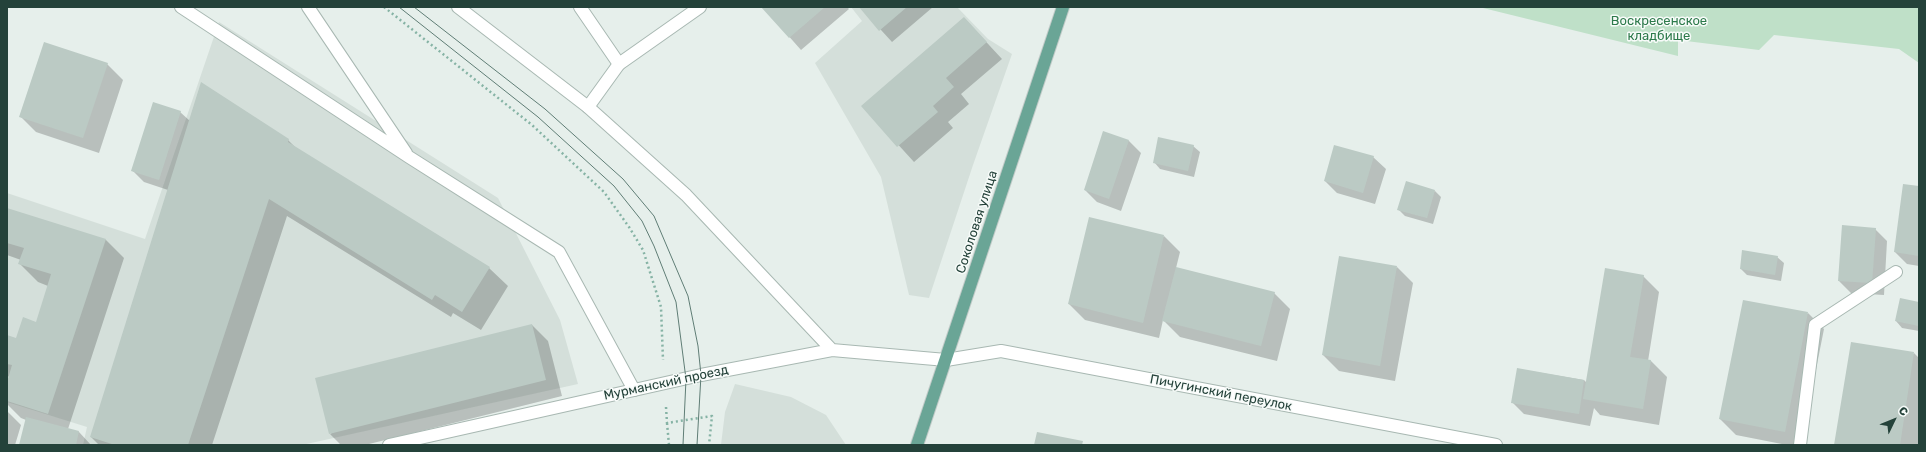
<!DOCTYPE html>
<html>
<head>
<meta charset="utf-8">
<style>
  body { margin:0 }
  #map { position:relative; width:1926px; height:452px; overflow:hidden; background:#e6efeb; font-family:Rubik,sans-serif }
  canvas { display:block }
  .frame { position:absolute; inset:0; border:8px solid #24423a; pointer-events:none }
  .north { position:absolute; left:1874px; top:400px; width:40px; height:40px; -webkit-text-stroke:3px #f7fbf9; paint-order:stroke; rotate:47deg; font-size:11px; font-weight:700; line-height:16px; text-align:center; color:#24423a }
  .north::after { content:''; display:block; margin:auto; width:14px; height:18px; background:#24423a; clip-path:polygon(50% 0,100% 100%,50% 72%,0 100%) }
</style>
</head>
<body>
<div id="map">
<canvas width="1926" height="452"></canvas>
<div class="frame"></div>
<div class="north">С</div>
</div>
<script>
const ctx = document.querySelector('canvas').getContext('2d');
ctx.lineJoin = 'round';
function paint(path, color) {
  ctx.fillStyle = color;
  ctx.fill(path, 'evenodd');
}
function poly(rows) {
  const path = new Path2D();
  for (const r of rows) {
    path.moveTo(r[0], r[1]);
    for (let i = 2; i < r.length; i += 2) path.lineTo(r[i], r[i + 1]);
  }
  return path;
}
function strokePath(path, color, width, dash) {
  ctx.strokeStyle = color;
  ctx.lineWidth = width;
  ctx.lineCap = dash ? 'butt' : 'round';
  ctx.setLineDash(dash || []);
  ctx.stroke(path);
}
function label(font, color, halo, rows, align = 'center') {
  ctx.font = font + ' Rubik,sans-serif';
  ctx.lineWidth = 3;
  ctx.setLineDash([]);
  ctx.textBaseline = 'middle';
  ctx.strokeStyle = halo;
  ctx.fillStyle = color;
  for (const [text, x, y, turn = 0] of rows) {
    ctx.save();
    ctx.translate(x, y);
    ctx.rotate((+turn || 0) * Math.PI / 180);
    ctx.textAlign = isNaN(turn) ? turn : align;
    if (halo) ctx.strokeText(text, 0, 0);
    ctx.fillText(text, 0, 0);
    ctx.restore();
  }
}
paint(poly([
  [851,7,957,7,988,39,1012,54,973,165,929,298,909,295,881,177,815,63,862,21],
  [219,22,498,198,560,320,578,384,302,445,83,445,87,427,7,402,7,193,145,239],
  [735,384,791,397,826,415,846,445,721,445,725,412]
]), '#d4dfda');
paint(poly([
  [1479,7,1919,7,1919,63,1899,49,1774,35,1759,50,1678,40,1678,56]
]), '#bfe0c8');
paint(poly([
  [763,7,847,7,849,9,801,50],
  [860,7,933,7,892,42],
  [964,18,1002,59,961,94,969,104,948,122,953,128,914,162,863,106],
  [107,64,123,80,99,153,36,132,20,116],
  [180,112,190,121,288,140,297,149,489,268,508,286,481,330,453,313,451,317,287,216,212,445,99,445,91,437,168,190,144,182,132,170],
  [1104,132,1129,141,1141,153,1121,211,1097,202,1085,190],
  [1193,146,1200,152,1194,177,1160,169,1154,162],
  [1373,157,1386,169,1375,204,1337,193,1325,181],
  [1919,187,1919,266,1907,264,1895,252],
  [1435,191,1441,197,1433,224,1405,216,1398,209],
  [7,209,106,240,124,258,68,429,79,432,91,445,20,445,26,420,21,418,7,404,7,385,10,377,7,376,7,336,17,339,37,323,48,286,38,282,20,264,21,260,7,255],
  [1875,229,1887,241,1884,295,1851,293,1839,281],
  [1164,236,1180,252,1176,268,1274,293,1290,309,1277,361,1180,337,1163,320,1159,338,1085,320,1069,304],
  [1777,257,1784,263,1781,281,1747,275,1741,269],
  [1397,267,1413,283,1395,381,1339,371,1323,355],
  [1643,276,1659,292,1648,361,1651,361,1667,377,1659,425,1600,415,1594,408,1590,426,1524,414,1512,402,1518,369,1584,380,1587,383],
  [1919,303,1919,331,1902,328,1896,321],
  [1808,313,1824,329,1801,445,1787,445,1736,435,1720,419],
  [532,325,548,341,562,396,365,445,341,445,330,434],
  [1914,353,1919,358,1918,445,1835,445],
  [7,411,21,425,15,445,7,445]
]), '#0003');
paint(poly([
  [761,7,825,7,789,38],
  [859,7,907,7,879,31],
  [964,17,987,42,946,78,954,87,933,106,938,112,897,147,861,106],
  [44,42,108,63,83,138,19,117],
  [201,82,289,139,288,142,490,267,462,312,435,295,432,300,269,199,188,445,115,445,90,437],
  [153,102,181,111,159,180,131,171],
  [1103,131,1129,140,1109,199,1084,190],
  [1158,137,1194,145,1188,171,1153,163],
  [1334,145,1374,156,1363,193,1324,181],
  [1406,181,1435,190,1427,218,1397,210],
  [1903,184,1919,186,1919,256,1894,252],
  [7,208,106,239,48,414,7,401,7,382,12,365,7,364,7,335,16,338,23,317,36,322,51,274,18,264,24,248,7,243],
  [1089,217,1164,235,1143,323,1068,304],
  [1842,225,1876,228,1872,283,1838,281],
  [1742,250,1778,256,1775,275,1740,269],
  [1339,256,1397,266,1380,366,1322,355],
  [1176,267,1275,292,1261,346,1162,321],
  [1605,268,1644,275,1630,357,1651,360,1643,409,1583,399],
  [1900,298,1919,302,1919,326,1895,321],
  [1743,300,1808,312,1785,432,1719,419],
  [532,324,546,380,329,434,315,378],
  [1851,342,1914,352,1900,445,1834,445],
  [1517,368,1584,380,1579,414,1511,403],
  [26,417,79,431,76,445,19,445],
  [1037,432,1083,441,1082,445,1034,445]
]), '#bbcac4');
const service = poly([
  [181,7,409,157,559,252,634,390],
  [308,7,406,153],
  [619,64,700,7],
  [1800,445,1815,325,1896,272]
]);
const minor = poly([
  [580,7,619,64,588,107],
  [946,360,1001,351,1496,445]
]);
const tertiary = poly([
  [458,7,588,107,686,195,832,350],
  [389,445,701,375,832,350,946,360]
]);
const primary = poly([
  [917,445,1063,7]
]);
strokePath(service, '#a8b8b2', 14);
strokePath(minor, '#a8b8b2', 14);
strokePath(tertiary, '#a8b8b2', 14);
strokePath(primary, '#c2cac8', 14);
strokePath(poly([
  [384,7,532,125,604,192,629,227,643,250,661,307,663,360],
  [666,407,667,423,712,416,709,445],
  [667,423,669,445]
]), '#86b3a5', 2.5, [2, 3]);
strokePath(service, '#fff', 12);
strokePath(minor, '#fff', 12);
strokePath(tertiary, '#fff', 12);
strokePath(primary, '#6aa596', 12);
strokePath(poly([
  [399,7,538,117,614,186,642,221,654,246,676,302,686,379,683,445],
  [414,7,545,109,623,179,654,216,688,296,698,346,701,375,697,445]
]), '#5f7d75', 1);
label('13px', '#2d7a4b', '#f7fbf9', [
  ["Воскресенское",1659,21],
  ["кладбище",1659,36]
]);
label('13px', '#24423a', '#f7fbf9', [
  ["Соколовая улица",977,222,-72],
  ["Мурманский проезд",666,383,-12],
  ["Пичугинский переулок",1221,393,11]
]);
</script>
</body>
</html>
